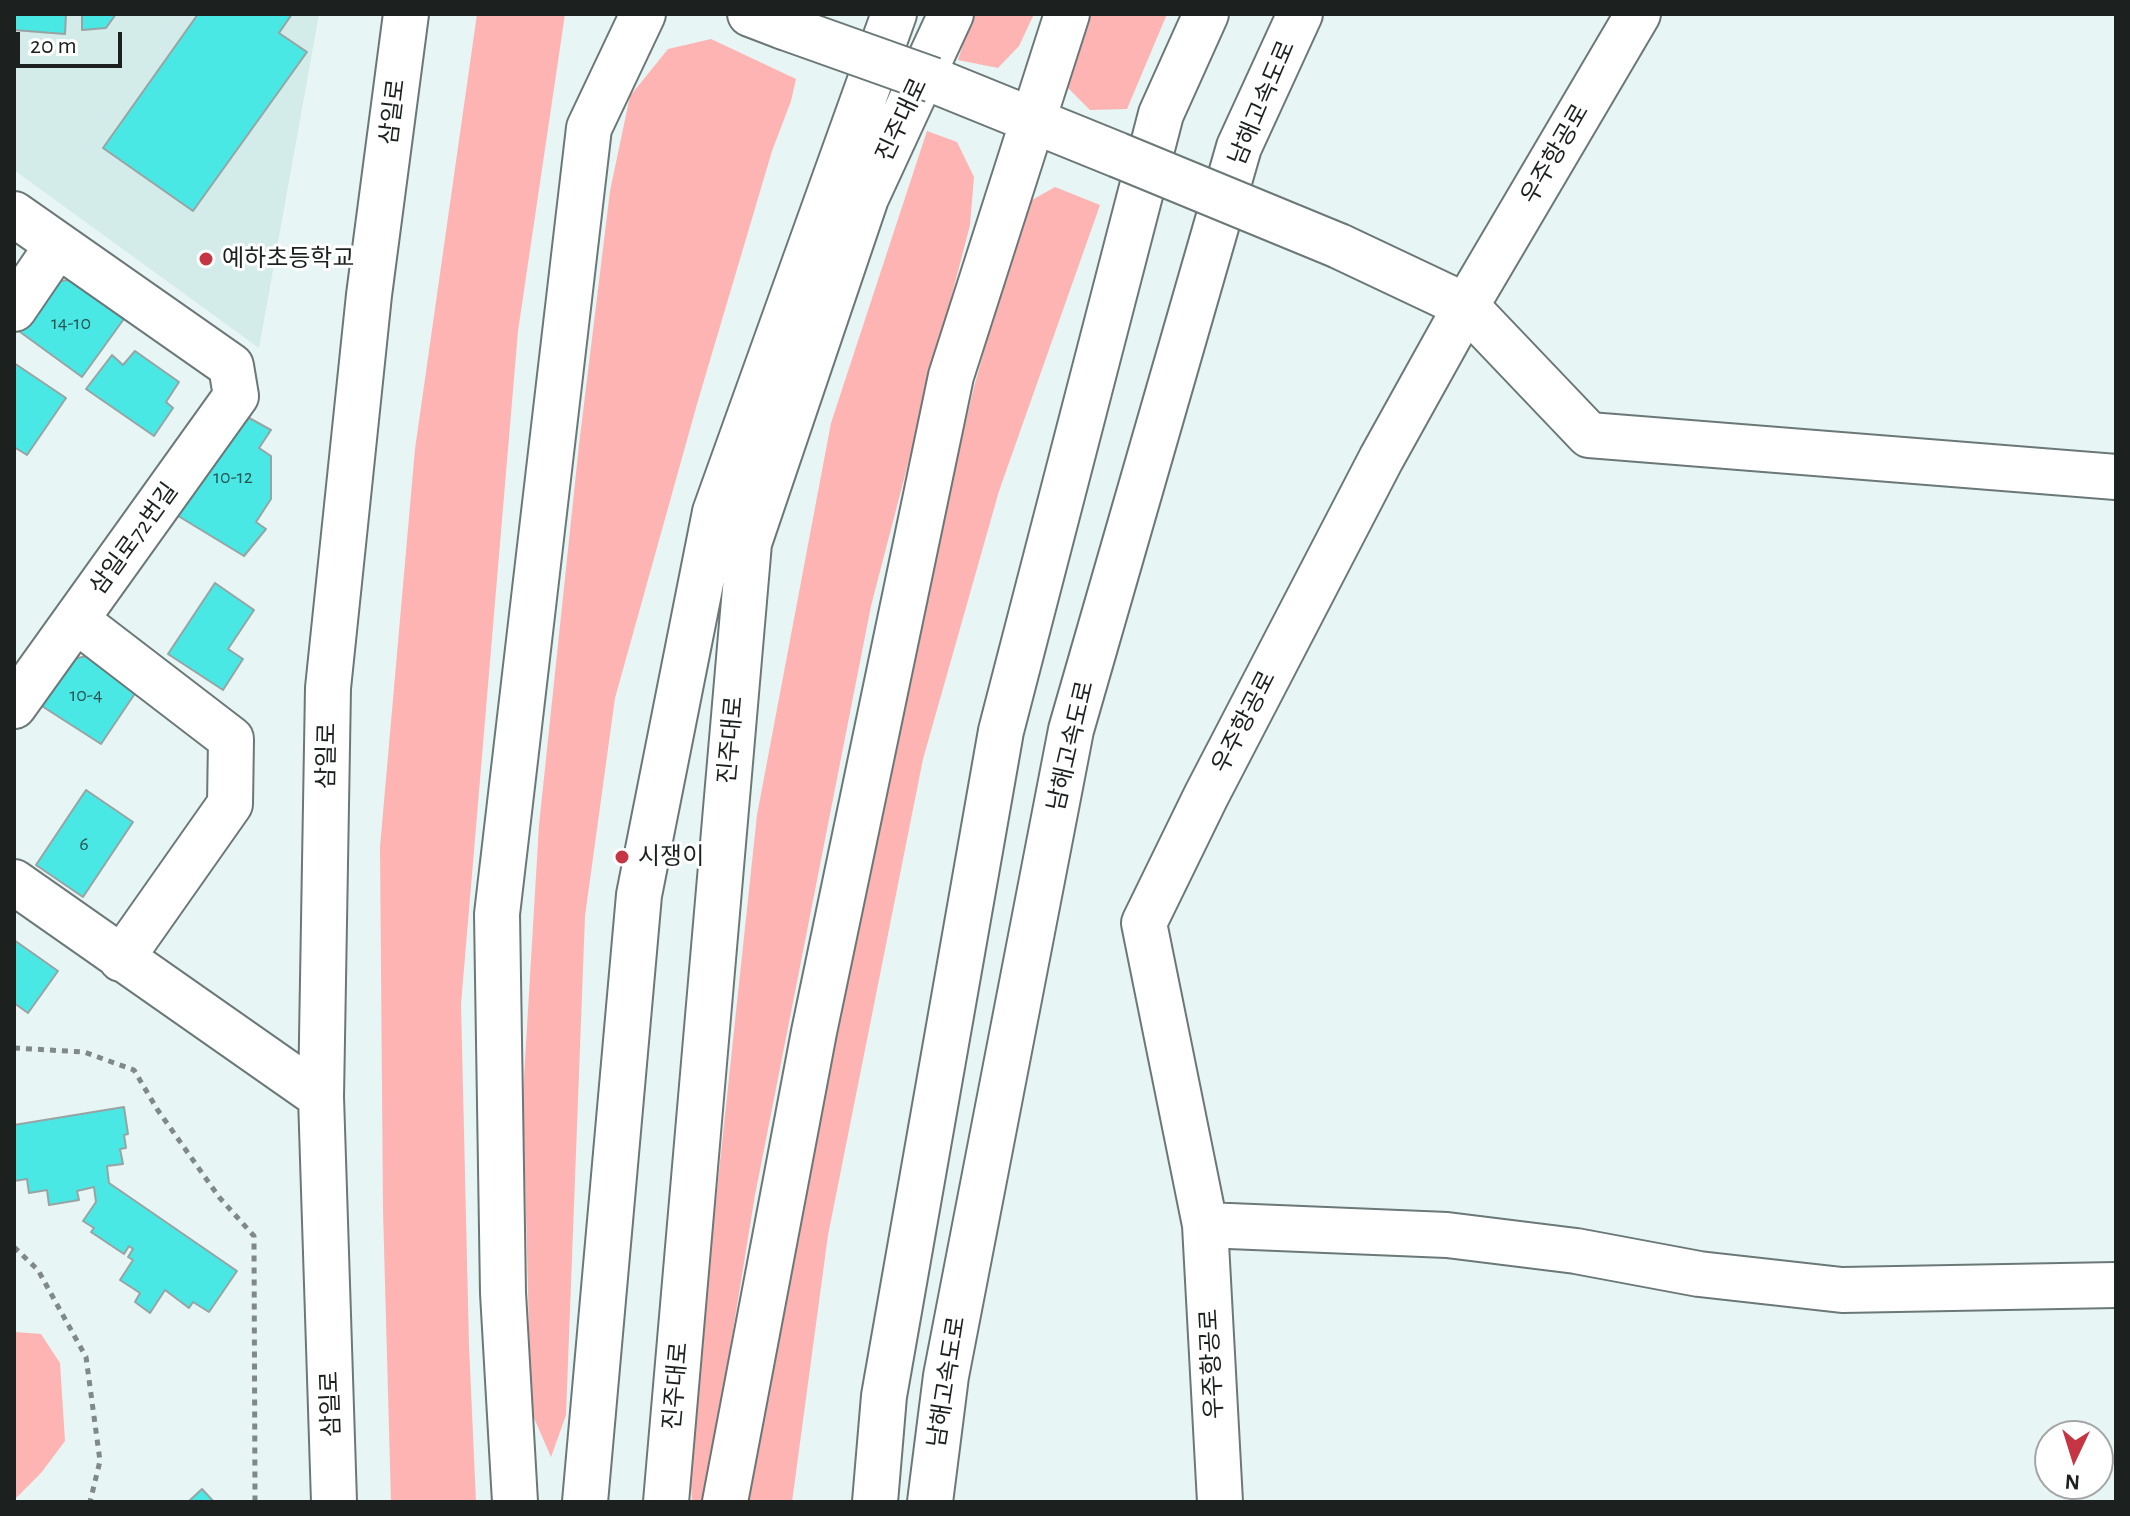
<!DOCTYPE html>
<html>
<head>
<meta charset="utf-8">
<style>
  body { margin:0 }
  #map { position:relative; width:2130px; height:1516px; overflow:hidden; background:#e7f5f5; font-family:"Alegreya Sans",sans-serif }
  canvas { display:block }
  .frame { position:absolute; inset:0; border:16px solid #1c2120; pointer-events:none }
  .north { position:absolute; left:2034px; top:1420px; width:80px; height:80px; box-sizing:border-box; background:#fff; border:2px solid #a4a6a6; border-radius:50%; rotate:184deg; font-size:22px; font-weight:700; line-height:32px; text-align:center; color:#1c2120 }
  .north::after { content:''; display:block; margin:auto; width:28px; height:36px; background:#c63543; clip-path:polygon(50% 0,100% 100%,50% 72%,0 100%) }
  .scale { position:absolute; left:16px; top:32px; width:106px; height:36px; box-sizing:border-box; border:4px solid #1c2120; border-top:0; padding-left:10px; font-size:24px; line-height:28px; white-space:nowrap; color:#1c2120; -webkit-text-stroke:6px #fff; paint-order:stroke }
</style>
</head>
<body>
<div id="map">
<canvas width="2130" height="1516"></canvas>
<div class="frame"></div>
<div class="north">N</div>
<div class="scale">20 m</div>
</div>
<script>
const ctx = document.querySelector('canvas').getContext('2d');
ctx.lineJoin = 'round';
function paint(path, color) {
  ctx.fillStyle = color;
  ctx.fill(path, 'evenodd');
}
function poly(rows) {
  const path = new Path2D();
  for (const r of rows) {
    path.moveTo(r[0], r[1]);
    for (let i = 2; i < r.length; i += 2) path.lineTo(r[i], r[i + 1]);
  }
  return path;
}
function strokePath(path, color, width, dash) {
  ctx.strokeStyle = color;
  ctx.lineWidth = width;
  ctx.lineCap = dash ? 'butt' : 'round';
  ctx.setLineDash(dash || []);
  ctx.stroke(path);
}
function label(font, color, halo, rows, align = 'center') {
  ctx.font = font + ' "Alegreya Sans","Noto Sans KR",sans-serif';
  ctx.lineWidth = 6;
  ctx.setLineDash([]);
  ctx.textBaseline = 'middle';
  ctx.strokeStyle = halo;
  ctx.fillStyle = color;
  for (const [text, x, y, turn = 0] of rows) {
    ctx.save();
    ctx.translate(x, y);
    ctx.rotate((+turn || 0) * Math.PI / 180);
    ctx.textAlign = isNaN(turn) ? turn : align;
    if (halo) ctx.strokeText(text, 0, 0);
    ctx.fillText(text, 0, 0);
    ctx.restore();
  }
}
paint(poly([
  [14,14,319,14,259,348,14,170]
]), '#d3ebe9');
paint(poly([
  [477,14,565,14,518,331,461,1004,469,1345,476,1502,391,1502,383,1210,380,847,415,449],
  [973,14,1034,14,1019,46,998,68,958,60],
  [1089,14,1167,14,1127,109,1090,110,1064,84,1074,47],
  [711,39,796,79,791,101,772,151,697,404,615,698,585,916,566,1415,551,1457,531,1411,523,1094,539,825,579,445,610,191,630,96,668,49],
  [927,131,957,142,974,177,970,225,871,606,755,1195,708,1484,702,1502,692,1502,689,1453,757,815,831,423],
  [1055,187,1100,205,999,491,923,759,828,1235,792,1502,745,1502,898,711,974,387,1025,204],
  [15,1332,41,1334,60,1363,65,1441,41,1473,14,1500]
]), '#feb4b2');
const building = poly([
  [14,14,66,14,65,34,14,30,14,14],
  [82,14,116,14,106,28,82,30,82,14],
  [198,14,292,14,279,33,307,52,193,211,103,148,198,14],
  [74,279,126,316,82,377,16,329,49,283,74,279],
  [135,351,179,382,166,402,173,408,154,436,86,389,112,355,123,365,135,351],
  [14,363,66,398,27,455,14,447,14,363],
  [242,414,271,430,259,448,271,456,271,499,256,522,266,529,244,556,170,511,242,414],
  [215,583,254,610,228,649,243,659,223,690,168,654,215,583],
  [87,656,138,689,101,744,34,701,63,661,87,656],
  [86,790,133,822,83,897,36,865,86,790],
  [14,940,58,971,28,1013,14,1003,14,940],
  [124,1107,128,1134,124,1135,126,1148,120,1149,123,1164,107,1166,109,1183,237,1271,209,1312,193,1302,189,1308,165,1290,150,1313,135,1302,140,1293,120,1280,133,1260,128,1257,133,1249,129,1246,124,1254,91,1232,94,1228,83,1221,96,1202,94,1187,77,1191,79,1200,49,1205,47,1190,29,1193,27,1179,14,1181,14,1125,124,1107],
  [202,1489,214,1502,188,1502,202,1489]
]);
paint(building, '#4ae8e5');
strokePath(building, '#97a4a3', 2);
const minor = poly([
  [750,14,784,27],
  [933,80,1118,155],
  [14,214,231,366,236,396,14,706],
  [1339,246,1466,306,1589,435,2116,477],
  [14,309,57,246],
  [76,620,231,739,230,804,121,959],
  [14,882,321,1097],
  [1205,1225,1447,1235,1576,1251,1699,1274,1842,1290,2116,1285],
  [334,1502,321,1097,328,688,369,295,406,14],
  [515,1502,503,1293,497,914,589,128,643,14],
  [725,1502,814,1032,951,376,1067,14],
  [1220,1502,1205,1225,1144,923,1206,796,1381,459,1466,306,1638,14]
]);
const major = poly([
  [585,1502,639,895,715,512,894,14],
  [666,1502,749,543,866,198,951,14]
]);
const highway = poly([
  [875,1502,884,1396,1001,731,1161,114,1206,14],
  [930,1502,946,1376,1071,730,1239,147,1300,14]
]);
strokePath(minor, '#6b7877', 48);
strokePath(major, '#6b7877', 48);
strokePath(highway, '#6b7877', 48);
strokePath(poly([
  [14,1048,84,1052,134,1070,157,1109,219,1197,254,1236,255,1502],
  [14,1247,38,1270,86,1357,100,1461,90,1502]
]), '#808988', 5, [6, 6]);
strokePath(minor, '#fff', 44);
strokePath(major, '#fff', 44);
strokePath(highway, '#fff', 44);
const minorBridge = poly([
  [784,27,933,80],
  [1118,155,1339,246]
]);
strokePath(minorBridge, '#6b7877', 48, []);
strokePath(minorBridge, '#fff', 44);
for (const [x, y, r, color] of [
  [206,259,8,"#c63543"],
  [622,857,8,"#c63543"]
]) {
  const dot = new Path2D();
  dot.arc(x, y, r, 0, 2 * Math.PI);
  ctx.fillStyle = color;
  ctx.fill(dot);
  strokePath(dot, '#fff', 3);
}
label('20px', '#285351', null, [
  ["14-10",71,323],
  ["10-12",233,477],
  ["10-4",86,695],
  ["6",84,844]
]);
label('24px', '#1c2120', '#fff', [
  ["남해고속도로",1262,103,-67],
  ["삼일로",393,112,-83],
  ["진주대로",902,120,-65],
  ["우주항공로",1555,154,-60],
  ["삼일로72번길",134,539,-54],
  ["우주항공로",1244,722,-63],
  ["진주대로",731,740,-85],
  ["남해고속도로",1071,746,-77],
  ["삼일로",327,756,-89],
  ["우주항공로",1212,1364,-93],
  ["남해고속도로",947,1382,-81],
  ["진주대로",676,1386,-85],
  ["삼일로",331,1404,-92]
]);
label('24px', '#1c2120', '#fff', [
  ["예하초등학교",222,259],
  ["시쟁이",638,857]
], 'left');
</script>
</body>
</html>
